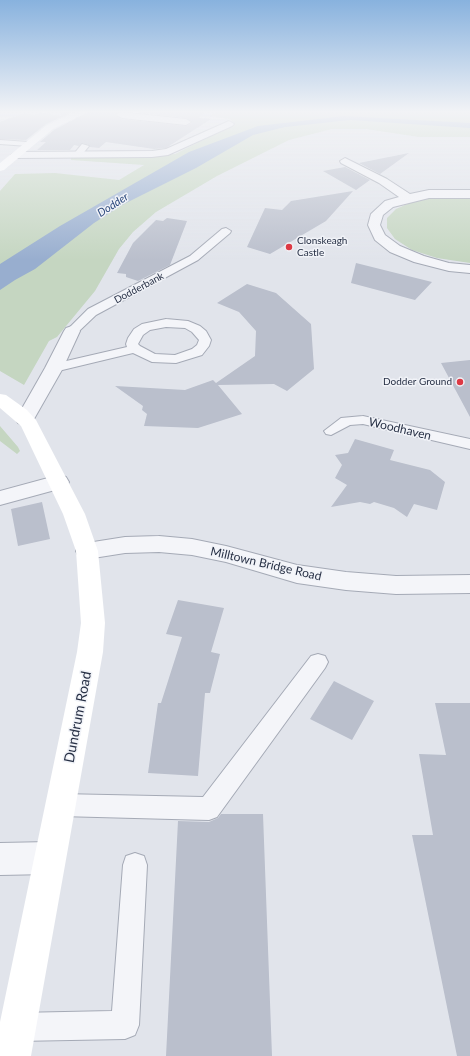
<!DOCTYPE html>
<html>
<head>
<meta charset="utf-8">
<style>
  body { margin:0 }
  canvas { display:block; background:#e1e4eb }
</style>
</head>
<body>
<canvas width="470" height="1056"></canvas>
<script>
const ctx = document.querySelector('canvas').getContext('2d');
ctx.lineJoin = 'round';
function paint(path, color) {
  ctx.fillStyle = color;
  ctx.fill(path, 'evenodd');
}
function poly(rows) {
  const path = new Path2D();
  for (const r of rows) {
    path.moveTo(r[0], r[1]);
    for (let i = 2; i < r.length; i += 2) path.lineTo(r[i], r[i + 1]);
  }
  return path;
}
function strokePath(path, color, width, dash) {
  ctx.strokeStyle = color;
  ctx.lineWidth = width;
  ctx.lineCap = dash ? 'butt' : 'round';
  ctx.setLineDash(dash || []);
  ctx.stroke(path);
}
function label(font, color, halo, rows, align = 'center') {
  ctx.font = font + ' Lato,sans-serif';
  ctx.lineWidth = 3;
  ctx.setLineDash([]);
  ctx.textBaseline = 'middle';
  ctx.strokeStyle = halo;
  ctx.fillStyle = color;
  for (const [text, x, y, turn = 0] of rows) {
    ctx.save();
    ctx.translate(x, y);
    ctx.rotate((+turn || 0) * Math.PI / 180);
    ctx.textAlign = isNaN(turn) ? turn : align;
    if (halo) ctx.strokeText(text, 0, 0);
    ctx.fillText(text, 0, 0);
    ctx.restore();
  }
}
paint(poly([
  [216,112,470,112,470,137,419,137,366,129,332,129,289,140,217,176,156,212,133,232,119,249,95,291,57,337,49,341,24,385,0,371,0,191,15,174,55,173,119,180,144,165,71,160,71,158,42,158,175,154,235,124,230,119,209,116],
  [434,198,470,199,470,263,437,258,412,250,395,239,387,228,387,218,396,209,412,202],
  [0,426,18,447,20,451,17,454,0,441]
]), '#c5d6c1');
paint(poly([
  [344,116,470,123,470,128,350,120,285,127,253,135,196,168,122,205,94,223,35,269,15,280,0,290,0,264,60,226,189,152,258,126]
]), '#98aecf');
paint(poly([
  [40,112,61,116,61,112,72,112,46,124,26,140,0,139,0,122,24,113,34,115],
  [88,112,118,112,116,115,122,119,186,126,192,123,186,118,134,112,205,112,199,118,211,119,166,148,154,149,106,142,99,148,90,147,89,145,82,143,79,146,74,145,70,150,37,150,46,142,40,142,54,130],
  [409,153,380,174,359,163],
  [345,167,370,180,356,190,323,171],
  [353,191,326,221,270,254,247,247,265,208,282,210,291,201],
  [167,218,187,221,170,265,138,281,126,277,126,274,117,273,133,243,156,220,163,221],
  [356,263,432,282,415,300,351,283],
  [247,284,276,293,311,324,314,369,287,391,274,384,218,385,242,414,198,428,144,426,147,414,142,410,143,406,115,386,185,390,213,380,216,383,255,356,256,331,239,312,217,303],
  [470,360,470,417,441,363],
  [355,439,394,450,390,460,430,470,445,482,437,510,414,504,407,517,394,508,374,502,370,504,360,502,331,507,347,485,335,478,342,465,335,455,348,453],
  [42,502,50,539,18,546,11,509],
  [178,600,224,608,211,652,220,654,210,693,205,693,198,776,148,773,158,703,161,703,182,637,166,634],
  [334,681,374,701,352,740,310,719],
  [435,703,470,703,470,1056,457,1056,412,835,433,835,419,754,446,755],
  [221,814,263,814,272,1056,166,1056,178,821,209,822,218,818]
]), '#babfcc');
const service = poly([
  [0,140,28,142,32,144,28,146,0,144,0,140],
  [82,144,89,146,80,157,74,157,73,155,82,144],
  [226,228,231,231,230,233,198,260,96,315,76,334,68,334,66,331,88,309,190,256,222,229,226,228],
  [166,319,188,321,200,326,206,331,211,340,209,346,202,355,176,363,152,362,133,353,54,372,49,371,47,368,49,365,127,347,126,344,128,338,134,329,142,324,166,319],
  [166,327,185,328,192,332,199,340,197,345,192,349,175,355,155,354,140,346,138,344,143,335,150,330,166,327],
  [363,416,470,439,470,449,363,424,350,425,331,435,326,434,324,431,341,418,363,416],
  [318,654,325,656,328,662,325,668,217,817,209,820,60,816,52,813,48,805,52,797,60,794,203,797,311,656,318,654],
  [135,853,144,856,147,865,139,1025,135,1035,125,1039,17,1041,7,1037,3,1027,7,1017,17,1013,112,1011,123,865,126,856,135,853]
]);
const minor = poly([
  [120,112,186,119,191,122,186,125,122,118,117,115,120,112],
  [229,121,234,124,232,126,168,155,152,157,16,158,11,155,16,152,152,151,166,149,229,121],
  [345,158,387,179,410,194,429,190,470,190,470,198,429,198,393,207,383,215,380,225,385,235,400,246,424,256,449,263,470,265,470,273,449,271,414,262,390,252,375,240,368,225,371,214,385,201,399,197,379,183,341,163,340,161,345,158],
  [72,326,78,328,80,331,63,368,34,419,32,423,25,425,18,423,16,419,45,368,64,331,66,328,72,326],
  [59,475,66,477,69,482,66,487,0,505,0,491,59,475],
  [159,536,192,539,226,546,297,565,346,572,396,576,470,575,470,593,396,594,346,590,297,583,226,562,192,555,159,552,125,553,87,559,79,557,76,551,79,545,87,543,125,537,159,536],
  [49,842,60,847,65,858,60,869,49,874,0,875,0,843,49,842]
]);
strokePath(service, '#a5aab6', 2);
strokePath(minor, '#a5aab6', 2);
paint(service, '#f4f5f9');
paint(minor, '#f4f5f9');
paint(poly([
  [75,112,87,112,53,129,4,170,0,171,0,163,47,125,75,112],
  [0,394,6,395,27,410,36,420,85,514,98,551,105,623,103,652,31,1056,0,1056,0,1022,77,652,81,623,76,551,63,514,21,426,0,408,0,394]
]), '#fff');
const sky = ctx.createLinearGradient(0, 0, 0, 260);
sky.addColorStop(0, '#88b2de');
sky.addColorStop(0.43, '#f2f3f6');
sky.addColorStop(1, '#f2f3f600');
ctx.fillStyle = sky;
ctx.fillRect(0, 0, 470, 260);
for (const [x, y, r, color] of [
  [289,247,4,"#dd3944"],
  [460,382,4,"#dd3944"]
]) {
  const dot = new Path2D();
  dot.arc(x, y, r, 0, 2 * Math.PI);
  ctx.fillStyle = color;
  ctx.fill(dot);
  strokePath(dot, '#f1f3f8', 1.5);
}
label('10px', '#273045', '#f1f3f8', [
  ["Clonskeagh",297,241],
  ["Castle",297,253],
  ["Dodder Ground",452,382,"right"]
], 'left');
label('10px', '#273045', '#f1f3f8', [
  ["Dodderbank",139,288,-28]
]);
label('italic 11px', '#2d4a7d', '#f1f3f8', [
  ["Dodder",113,205,-33]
]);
label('12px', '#273045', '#f1f3f8', [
  ["Woodhaven",400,429,13],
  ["Milltown Bridge Road",266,564,13]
]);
label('14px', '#273045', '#f1f3f8', [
  ["Dundrum Road",78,717,-79]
]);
</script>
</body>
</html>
